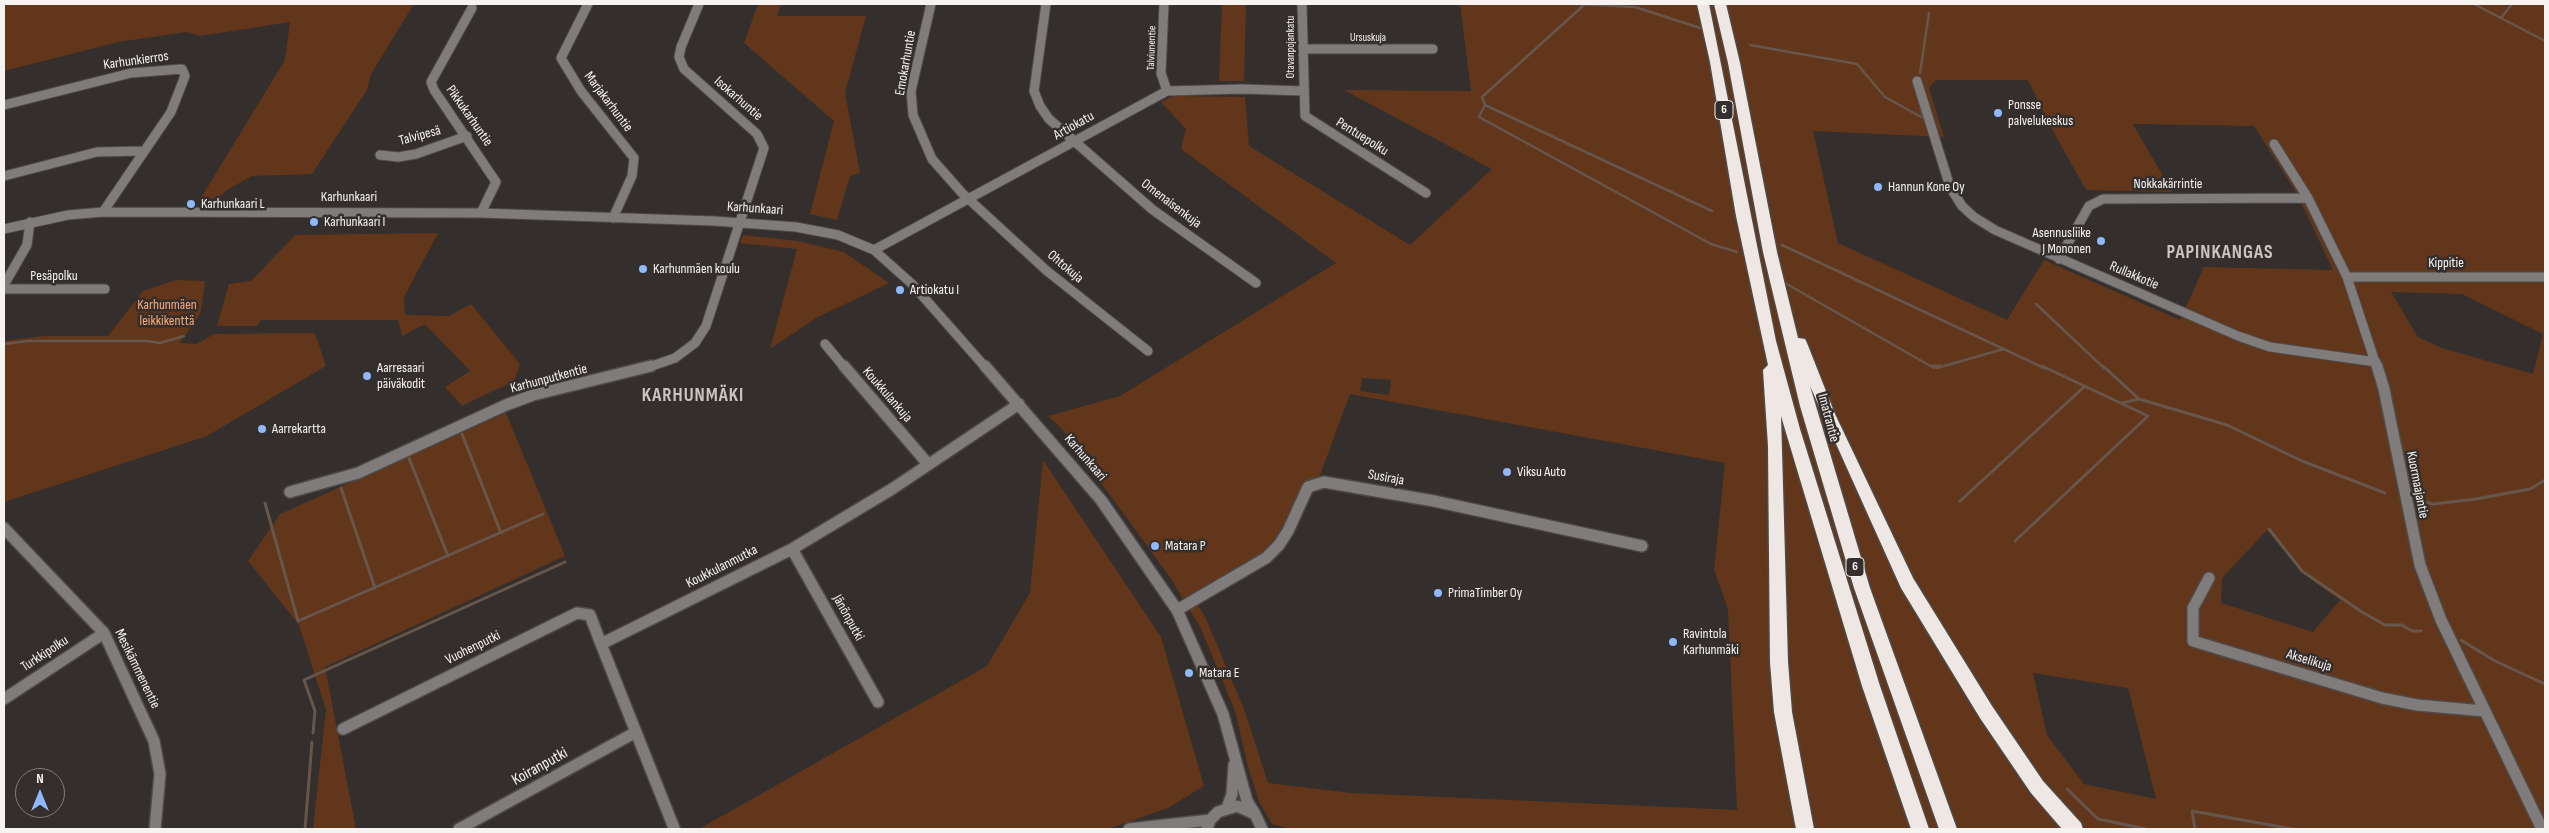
<!DOCTYPE html>
<html>
<head>
<meta charset="utf-8">
<style>
  body { margin:0 }
  #map { position:relative; width:2549px; height:833px; overflow:hidden; background:#342f2c; font-family:"Sofia Sans Condensed",sans-serif }
  canvas { display:block }
  .frame { position:absolute; inset:0; border:5px solid #f6f3f1; pointer-events:none }
  .north { position:absolute; left:15px; top:768px; width:50px; height:50px; box-sizing:border-box; background:#342f2c; border:1px solid #827d7b; border-radius:50%; rotate:0deg; font-size:14px; font-weight:700; line-height:20px; text-align:center; color:#f6f3f1 }
  .north::after { content:''; display:block; margin:auto; width:18px; height:22px; background:#8fb8fd; clip-path:polygon(50% 0,100% 100%,50% 72%,0 100%) }
</style>
</head>
<body>
<div id="map">
<canvas width="2549" height="833"></canvas>
<div class="frame"></div>
<div class="north">N</div>
</div>
<script>
const ctx = document.querySelector('canvas').getContext('2d');
ctx.lineJoin = 'round';
function paint(path, color) {
  ctx.fillStyle = color;
  ctx.fill(path, 'evenodd');
}
function poly(rows) {
  const path = new Path2D();
  for (const r of rows) {
    path.moveTo(r[0], r[1]);
    for (let i = 2; i < r.length; i += 2) path.lineTo(r[i], r[i + 1]);
  }
  return path;
}
function strokePath(path, color, width, dash) {
  ctx.strokeStyle = color;
  ctx.lineWidth = width;
  ctx.lineCap = dash ? 'butt' : 'round';
  ctx.setLineDash(dash || []);
  ctx.stroke(path);
}
function label(font, color, halo, rows, align = 'center') {
  ctx.font = font + ' "Sofia Sans Condensed",sans-serif';
  ctx.lineWidth = 5;
  ctx.setLineDash([]);
  ctx.textBaseline = 'middle';
  ctx.strokeStyle = halo;
  ctx.fillStyle = color;
  for (const [text, x, y, turn = 0] of rows) {
    ctx.save();
    ctx.translate(x, y);
    ctx.rotate((+turn || 0) * Math.PI / 180);
    ctx.textAlign = isNaN(turn) ? turn : align;
    if (halo) ctx.strokeText(text, 0, 0);
    ctx.fillText(text, 0, 0);
    ctx.restore();
  }
}
paint(poly([
  [4,4,414,4,371,74,367,90,312,174,252,176,227,190,214,201,199,201,285,60,290,22,200,36,187,32,118,42,4,71],
  [758,4,781,4,777,16,866,16,845,93,860,173,850,176,837,220,810,214,834,121,744,43],
  [1222,4,1246,4,1244,81,1219,81],
  [1460,4,2545,4,2545,829,1290,829,1272,824,1260,804,1248,767,1235,711,1201,629,1171,579,1140,536,1061,428,1048,416,1120,396,1336,263,1181,149,1186,129,1161,102,1174,96,1245,97,1249,146,1410,245,1492,169,1344,90,1471,91],
  [1936,80,2028,80,2048,122,2086,190,2172,192,2133,124,2254,126,2297,194,2333,270,2204,267,2180,320,2044,260,2007,320,1838,243,1813,131,1944,137,1929,88],
  [2391,292,2462,294,2543,334,2533,374,2442,348,2418,337],
  [1362,378,1391,380,1389,395,1360,391],
  [1350,394,1725,463,1714,570,1728,609,1737,810,1351,793,1268,783,1244,709,1206,619,1193,597,1260,558,1284,532,1304,485,1320,475],
  [2267,530,2305,575,2340,600,2313,632,2221,603,2222,578],
  [2033,673,2128,688,2156,799,2084,784,2047,735],
  [438,233,404,297,405,315,449,316,471,304,520,364,514,381,462,406,445,387,470,371,425,324,402,336,398,320,261,320,257,326,217,326,229,284,251,281,295,235],
  [743,235,798,241,844,252,889,283,816,318,770,349,797,249,740,243],
  [176,280,205,281,201,311,196,321,179,343,197,344,214,334,315,333,326,366,207,436,4,502,4,341,43,336,108,336,143,291],
  [506,413,565,556,325,667,356,829,313,829,326,710,299,625,248,561,280,514],
  [1043,460,1161,637,1204,786,1168,808,1108,829,699,829,987,666,1030,593]
]), '#62361a');
strokePath(poly([
  [1574,4,1635,7,1700,28],
  [2474,4,2545,41],
  [1584,5,1482,97,1485,105,1479,117,1711,244,1737,252],
  [2501,18,2512,4],
  [1750,45,1857,64,1885,97,1923,118],
  [1920,73,1929,13],
  [1920,104,1923,118],
  [1485,105,1712,211],
  [1782,245,2044,368],
  [1785,283,1934,368],
  [2036,304,2104,368],
  [4,344,28,341,148,341,160,343,184,336],
  [1937,368,2004,349]
]), '#67564b', 2.5);
strokePath(poly([
  [1932,366,1941,366],
  [2103,366,2139,399,2227,425,2302,461,2385,493],
  [2122,403,2139,399],
  [462,434,501,533],
  [409,458,448,556],
  [341,488,375,588],
  [2416,500,2433,504,2476,499,2530,489,2545,480],
  [1960,501,2085,386],
  [265,503,298,621,543,514],
  [2269,529,2302,571,2362,612,2385,625,2402,625,2412,631,2421,631],
  [2015,541,2148,416,2042,366],
  [2461,640,2495,661,2545,684],
  [313,733,315,711,304,680,565,562],
  [2067,789,2098,819,2146,829],
  [305,829,312,742],
  [2195,829,2192,811,2293,829]
]), '#67564b', 3);
const minorFar1 = poly([
  [588,4,561,58,581,91,634,158,632,176,613,218],
  [931,4,911,91,913,115,932,159,962,193,1047,271,1148,351],
  [1046,4,1034,91,1040,106,1049,119,1153,210,1256,283],
  [1164,4,1161,73,1167,91],
  [1302,4,1305,116,1426,193],
  [472,8,431,82,434,90,496,182,481,213],
  [1303,49,1433,49],
  [1917,81,1950,187,1962,206,1974,217,1995,230,2238,336,2270,347,2376,362],
  [4,105,131,73,182,69,185,76,171,112,103,212],
  [2274,144,2308,198,2347,277,2377,368],
  [380,155,398,157,416,154,467,136],
  [4,176,97,152,143,151],
  [4,229,68,215,103,212,481,213,714,221,796,227,838,235,874,250,912,284,986,368],
  [874,250,1167,91,1242,89,1304,91],
  [2059,259,2089,206,2103,199,2308,198],
  [2347,277,2545,277],
  [4,285,27,245,30,222],
  [4,289,105,289],
  [825,344,845,368],
  [646,368,675,358,695,343,706,326,764,148,757,134,684,69,679,57,681,47,699,4]
]);
const minor = poly([
  [844,366,928,464],
  [985,366,1101,500,1177,610,1223,714,1247,801,1255,814],
  [2377,366,2384,389,2420,565,2441,620,2542,829],
  [290,492,358,473,506,405,533,395,651,366],
  [4,528,104,633,154,741,160,774,155,829],
  [792,549,878,702],
  [2209,578,2193,608,2193,641,2382,698,2417,705,2484,711],
  [1177,610,1266,558,1279,545,1288,531,1308,487,1324,482,1434,501,1642,546],
  [4,699,104,633],
  [343,729,577,613,590,615,601,644],
  [1227,808,1232,794,1234,765],
  [674,828,601,644,792,549,892,489,1019,404],
  [459,829,636,732],
  [1129,829,1210,820],
  [1207,829,1210,820,1218,812,1237,806,1255,814,1262,829]
]);
const highway = poly([
  [1697,4,1709,4,1776,341,1800,429,1880,686,1929,829,1911,829,1862,686,1781,416,1788,662,1792,712,1814,829,1796,829,1774,712,1770,662,1768,446,1763,370,1768,365,1736,216,1710,62,1697,4],
  [1714,4,1726,4,1740,63,1777,252,1798,338,1805,339,1807,343,1835,414,1913,578,1992,706,2043,781,2081,823,2083,829,2062,829,2031,793,1980,718,1901,588,1810,386,1870,588,1957,829,1939,829,1854,588,1800,406,1763,252,1728,63,1714,4]
]);
strokePath(minorFar1, '#4f4a48', 11);
strokePath(minor, '#4f4a48', 14);
strokePath(highway, '#4f4a48', 3);
strokePath(minorFar1, '#7f7c7b', 9);
strokePath(minor, '#7f7c7b', 11);
paint(highway, '#eee7e3');
for (const [x, y, r, color] of [
  [1998,113,5,"#8fb8fd"],
  [1878,187,5,"#8fb8fd"],
  [191,204,5,"#8fb8fd"],
  [314,222,5,"#8fb8fd"],
  [2101,241,5,"#8fb8fd"],
  [643,269,5,"#8fb8fd"],
  [900,290,5,"#8fb8fd"],
  [367,376,5,"#8fb8fd"],
  [262,429,5,"#8fb8fd"],
  [1507,472,5,"#8fb8fd"],
  [1155,546,5,"#8fb8fd"],
  [1438,593,5,"#8fb8fd"],
  [1673,642,5,"#8fb8fd"],
  [1189,673,5,"#8fb8fd"]
]) {
  const dot = new Path2D();
  dot.arc(x, y, r, 0, 2 * Math.PI);
  ctx.fillStyle = color;
  ctx.fill(dot);
  strokePath(dot, '#342f2c', 2);
}
label('11px', '#f6f3f1', '#342f2c', [
  ["Ursuskuja",1368,38],
  ["Otavanpojankatu",1291,47,-90],
  ["Talviunentie",1152,48,-88]
]);
for (const [x, y, w] of [
  [1724,110,18],
  [1855,567,18]
]) {
  const box = new Path2D();
  box.roundRect(x - w / 2, y - 9.5, w, 19, 4);
  ctx.fillStyle = '#342f2c';
  ctx.fill(box);
  strokePath(box, '#f6f3f1', 1);
}
label('bold 12px', '#f6f3f1', null, [
  ["6",1724,110],
  ["6",1855,567]
]);
label('14px', '#f6f3f1', '#342f2c', [
  ["Karhunkierros",136,61,-8],
  ["Emokarhuntie",906,63,-80],
  ["Isokarhuntie",738,99,41],
  ["Marjakarhuntie",608,102,53],
  ["Pikkukarhuntie",469,116,55],
  ["Artiokatu",1074,126,-29],
  ["Talvipesä",420,136,-15],
  ["Pentuepolku",1362,137,32],
  ["Nokkakärrintie",2168,184],
  ["Karhunkaari",349,197],
  ["Omenaisenkuja",1171,204,37],
  ["Karhunkaari",755,209,4],
  ["Kippitie",2446,263],
  ["Ohtokuja",1065,267,40],
  ["Pesäpolku",54,276],
  ["Rullakkotie",2134,276,23],
  ["Karhunputkentie",549,379,-15],
  ["Koukkulankuja",887,395,49],
  ["Imatrantie",1828,418,75],
  ["Karhunkaari",1085,458,49],
  ["Susiraja",1386,478,10],
  ["Kuormaajantie",2417,485,79],
  ["Koukkulanmutka",722,567,-27],
  ["Jänönputki",848,618,61],
  ["Vuohenputki",473,648,-26],
  ["Turkkipolku",45,654,-33],
  ["Akselikuja",2309,661,17],
  ["Mesikämmenentie",137,669,64]
]);
label('14px', '#f6f3f1', '#342f2c', [
  ["Ponsse",2008,105],
  ["palvelukeskus",2008,121],
  ["Hannun Kone Oy",1888,187],
  ["Karhunkaari L",201,204],
  ["Karhunkaari I",324,222],
  ["Asennusliike",2091,233,"right"],
  ["J Mononen",2091,249,"right"],
  ["Karhunmäen koulu",653,269],
  ["Artiokatu I",910,290],
  ["Aarresaari",377,368],
  ["päiväkodit",377,384],
  ["Aarrekartta",272,429],
  ["Viksu Auto",1517,472],
  ["Matara P",1165,546],
  ["PrimaTimber Oy",1448,593],
  ["Ravintola",1683,634],
  ["Karhunmäki",1683,650],
  ["Matara E",1199,673]
], 'left');
label('14px', '#feaa79', '#342f2c', [
  ["Karhunmäen",167,305],
  ["leikkikenttä",167,321]
]);
label('16px', '#f6f3f1', '#342f2c', [
  ["Koiranputki",540,767,-29]
]);
ctx.letterSpacing = '1px';
label('bold 19px', '#ccc5c1', '#342f2c', [
  ["PAPINKANGAS",2220,253],
  ["KARHUNMÄKI",693,396]
]);
ctx.letterSpacing = '0px';
</script>
</body>
</html>
